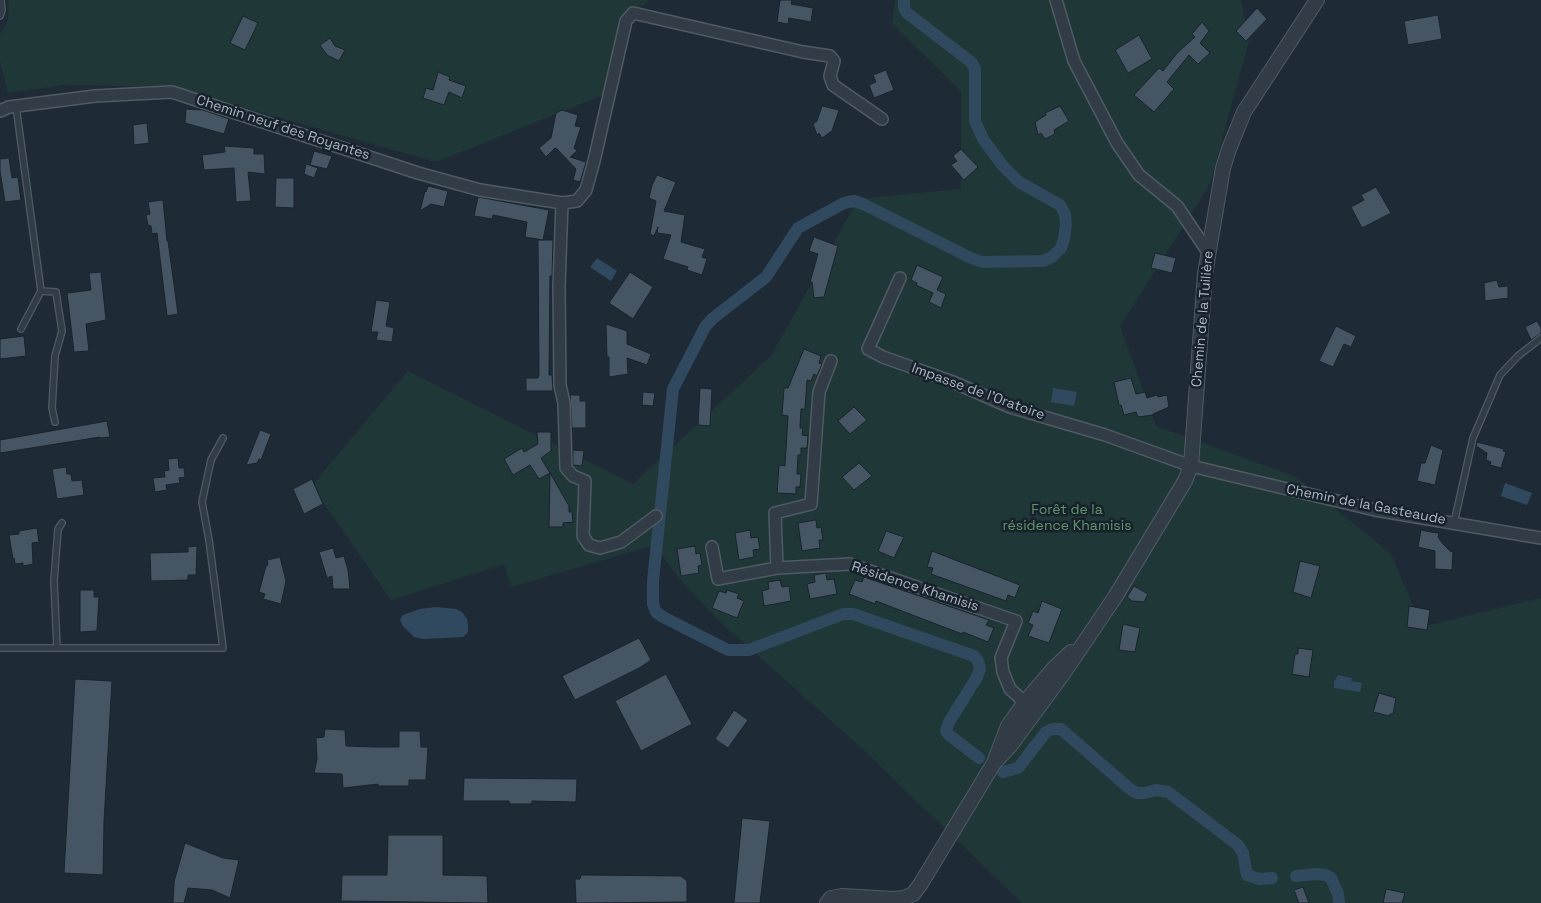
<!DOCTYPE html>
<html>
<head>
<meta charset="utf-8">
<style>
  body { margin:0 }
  canvas { display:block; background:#1e2b36 }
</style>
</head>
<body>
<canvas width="1541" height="903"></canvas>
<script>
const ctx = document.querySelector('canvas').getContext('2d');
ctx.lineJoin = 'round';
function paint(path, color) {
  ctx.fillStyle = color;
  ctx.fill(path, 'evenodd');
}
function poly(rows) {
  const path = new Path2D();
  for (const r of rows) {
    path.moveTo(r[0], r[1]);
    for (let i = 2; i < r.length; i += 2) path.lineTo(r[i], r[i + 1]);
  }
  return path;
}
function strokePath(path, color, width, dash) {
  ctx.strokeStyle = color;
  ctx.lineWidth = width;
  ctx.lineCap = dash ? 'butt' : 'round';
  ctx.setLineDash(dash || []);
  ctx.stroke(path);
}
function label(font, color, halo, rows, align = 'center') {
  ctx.font = font + ' "Space Grotesk",sans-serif';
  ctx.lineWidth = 5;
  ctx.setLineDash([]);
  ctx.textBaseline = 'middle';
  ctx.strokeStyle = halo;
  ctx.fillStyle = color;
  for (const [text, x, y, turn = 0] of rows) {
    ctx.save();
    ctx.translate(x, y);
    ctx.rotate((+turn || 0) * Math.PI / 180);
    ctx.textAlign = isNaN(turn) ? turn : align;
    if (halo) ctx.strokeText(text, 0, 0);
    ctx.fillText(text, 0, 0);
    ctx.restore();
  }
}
paint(poly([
  [9,0,649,0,626,17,603,95,436,162,171,87,64,85,8,93,0,61,0,34,3,30,8,20],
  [895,0,1241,0,1249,40,1210,184,1120,326,1156,426,1296,477,1391,554,1422,627,1541,598,1541,903,1022,903,867,753,723,624,685,585,654,545,511,587,504,564,391,600,312,486,408,371,633,484,772,355,858,199,961,189,961,91,892,24]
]), '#203737');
paint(poly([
  [597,258,617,271,611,281,590,267],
  [1053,388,1077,392,1074,406,1051,402],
  [1505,483,1532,493,1527,505,1501,496],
  [436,607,456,609,462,612,467,619,468,625,468,632,463,637,423,639,414,637,403,626,400,620,403,615,420,609],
  [1338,675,1352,678,1351,681,1362,683,1360,692,1334,688,1334,682]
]), '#30495e');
strokePath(poly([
  [904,0,904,8,907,13,971,62,975,69,975,121,983,139,1003,166,1019,182,1060,205,1065,214,1066,225,1064,239,1061,248,1052,257,1043,261,982,262,969,257,863,204,854,201,844,203,798,228,766,277,712,319,705,327,673,389,653,581,653,604,656,612,663,617,728,650,749,650,843,614,853,614,974,656,978,661,980,669,977,677,949,722,946,731,949,735,979,758],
  [1003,772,1018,768,1046,732,1052,729,1061,729,1130,789,1137,793,1145,793,1156,790,1168,792,1238,845,1243,853,1247,875,1259,879,1272,878],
  [1296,876,1316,874,1326,875,1331,878,1338,894,1339,903]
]), '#30495e', 12);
const building = poly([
  [780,0,792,0,791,4,813,8,811,22,789,18,788,24,777,22,780,0],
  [1257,8,1267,19,1246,41,1236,31,1257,8],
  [1438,15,1442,39,1408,45,1404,21,1438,15],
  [243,16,258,23,245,50,230,43,243,16],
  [1202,22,1209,31,1200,43,1210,53,1198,64,1189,55,1167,82,1174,89,1154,112,1134,95,1159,68,1163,71,1178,52,1195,37,1192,34,1202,22],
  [1139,35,1152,59,1128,73,1115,50,1139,35],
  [330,38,335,46,345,50,339,61,327,55,320,45,330,38],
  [886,70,894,90,874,98,869,85,876,82,873,75,886,70],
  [438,72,450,77,449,80,466,86,462,98,449,92,444,105,423,98,426,88,433,90,438,72],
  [822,106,839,110,832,131,822,138,819,133,817,135,813,124,817,121,822,106],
  [1060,106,1069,121,1054,130,1055,134,1045,139,1041,133,1038,135,1035,122,1046,115,1045,113,1060,106],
  [186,109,203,110,229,119,224,134,185,123,186,109],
  [562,110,578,115,575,126,581,127,574,148,577,151,570,157,586,162,580,182,573,180,576,169,558,150,555,148,546,157,539,148,551,138,556,113,562,110],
  [147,123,149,143,134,145,133,125,147,123],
  [224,146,254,148,254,154,264,154,265,174,248,172,251,201,236,202,234,168,204,170,202,155,225,152,224,146],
  [961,149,978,167,964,180,951,165,957,161,953,156,961,149],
  [314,151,332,156,327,169,310,165,314,151],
  [9,158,12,178,18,177,21,200,5,202,0,171,0,159,9,158],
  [306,164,318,168,314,178,304,174,306,164],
  [657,175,676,182,664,211,685,215,681,242,705,249,702,257,707,259,702,275,687,270,688,267,663,259,671,235,657,233,658,227,654,236,650,234,656,201,649,198,652,185,657,175],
  [276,178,294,178,294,208,275,207,276,178],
  [428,186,448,191,444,207,431,204,420,211,425,191,426,192,428,186],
  [1376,187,1391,213,1362,228,1351,207,1364,200,1361,195,1376,187],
  [478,197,549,210,543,240,525,237,527,222,493,215,492,219,474,216,478,197],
  [163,200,167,241,168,241,178,314,167,316,157,233,152,234,151,226,148,225,146,215,150,214,148,202,163,200],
  [814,237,838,246,824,297,814,298,812,282,810,282,818,254,809,251,814,237],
  [538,240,553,240,552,276,550,276,549,375,552,375,553,391,526,391,526,378,538,378,539,375,538,240],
  [1155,253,1176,258,1172,273,1151,268,1155,253],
  [917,265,943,277,937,290,946,294,941,308,929,302,933,293,916,285,917,283,911,280,917,265],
  [101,272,106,320,86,324,89,351,74,352,67,293,91,290,89,273,101,272],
  [630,272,653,287,633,319,609,303,630,272],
  [1497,280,1499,287,1508,286,1508,298,1485,301,1484,283,1497,280],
  [376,300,390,302,386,326,394,328,392,342,376,340,378,332,371,332,376,300],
  [1537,321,1541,328,1541,333,1531,340,1525,327,1537,321],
  [606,324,627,331,627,344,651,354,647,365,627,358,628,374,609,377,609,357,607,357,606,324],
  [1336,326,1356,336,1351,347,1344,344,1333,367,1319,361,1336,326],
  [24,336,26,356,0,359,0,339,24,336],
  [804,349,821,356,819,363,822,364,817,376,814,374,811,381,807,380,805,409,801,409,800,428,803,428,802,435,808,436,807,448,801,448,801,455,798,455,797,474,801,474,800,487,796,487,796,494,777,493,779,465,785,466,788,416,782,415,784,388,788,388,804,349],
  [1131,378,1136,394,1145,392,1147,398,1157,395,1158,397,1167,395,1169,407,1153,414,1153,415,1138,417,1136,412,1124,415,1121,405,1119,405,1114,382,1131,378],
  [700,388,712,389,710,426,698,425,700,388],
  [643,392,655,393,653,406,642,405,643,392],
  [570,395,580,395,580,401,586,401,586,428,572,428,570,395],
  [854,407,867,420,850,434,838,421,854,407],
  [107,421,110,437,100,438,100,437,0,453,0,440,107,421],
  [260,430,271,434,261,460,259,459,257,463,246,465,260,430],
  [537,432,551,432,551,451,541,458,550,473,539,479,530,465,513,475,504,459,522,448,524,452,538,444,537,432],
  [1477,442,1504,449,1503,451,1506,452,1501,468,1490,465,1491,462,1486,460,1487,453,1476,446,1477,442],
  [1431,445,1443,450,1435,485,1417,481,1421,463,1425,463,1431,445],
  [573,450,584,451,582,466,573,465,573,450],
  [178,458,179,468,184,468,185,477,179,478,180,483,166,485,167,490,155,492,153,478,165,477,164,471,169,470,168,459,178,458],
  [859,463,872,476,854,490,842,477,859,463],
  [66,467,67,474,71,474,72,481,82,480,84,495,57,499,52,469,66,467],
  [550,473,569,506,569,512,572,512,573,522,563,523,563,527,549,527,550,473],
  [312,479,323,504,304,514,293,489,312,479],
  [816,520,817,528,821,527,823,540,819,540,820,548,802,551,798,523,816,520],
  [37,528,39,542,32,543,33,564,23,566,23,563,15,564,14,558,13,559,9,535,19,534,19,531,37,528],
  [750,530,751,538,758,537,760,549,753,550,754,557,739,560,735,533,750,530],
  [1421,530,1436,533,1436,532,1439,534,1438,537,1443,544,1450,551,1453,552,1452,570,1435,569,1435,551,1418,547,1421,530],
  [886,531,904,537,894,558,878,551,886,531],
  [197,546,196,575,188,575,188,580,151,581,150,553,188,552,188,547,197,546],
  [695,546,696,554,700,553,702,565,698,566,699,573,681,576,677,549,695,546],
  [333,548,336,558,344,556,348,570,350,589,333,589,332,576,327,578,319,552,333,548],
  [932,551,1020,585,1015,598,1008,595,1006,601,931,574,933,568,927,567,932,551],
  [280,557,286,581,281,604,263,599,265,594,259,592,266,566,268,565,267,560,280,557],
  [1300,561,1320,566,1311,598,1293,592,1300,561],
  [826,573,827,580,834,579,837,594,810,599,807,584,815,582,814,575,826,573],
  [864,577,989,620,986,625,994,628,988,642,963,632,962,634,876,601,875,604,849,594,855,580,862,582,864,577],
  [780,580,782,587,789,586,791,601,764,606,762,591,769,589,768,582,780,580],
  [1134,586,1148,594,1144,602,1132,601,1127,597,1134,586],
  [80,590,94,590,94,597,99,597,97,631,80,632,80,590],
  [727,590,739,594,737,598,744,601,737,618,712,608,719,591,726,593,727,590],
  [1042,601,1062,609,1049,643,1028,636,1033,625,1028,623,1033,611,1038,613,1042,601],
  [1409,606,1430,610,1427,630,1407,627,1409,606],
  [1123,624,1140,628,1135,652,1119,650,1123,624],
  [639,638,651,660,641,667,575,700,562,676,639,638],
  [1298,648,1313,650,1309,677,1292,674,1295,654,1298,654,1298,648],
  [666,674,692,724,641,751,615,701,666,674],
  [75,679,112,681,104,822,103,875,64,873,75,679],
  [1379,693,1396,698,1393,714,1390,714,1389,716,1373,712,1379,693],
  [734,710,748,720,728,748,715,739,734,710],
  [325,729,345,730,346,746,375,747,399,747,399,731,420,731,421,747,428,747,426,780,409,780,409,786,378,786,378,784,343,788,342,774,314,773,317,759,316,738,324,737,325,729],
  [464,778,577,779,576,802,532,801,532,804,510,804,509,801,463,801,464,778],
  [742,818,770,821,760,903,734,903,742,818],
  [388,835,443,835,443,875,487,876,488,903,341,901,342,875,387,875,388,835],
  [185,843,223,858,239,860,230,898,212,890,188,888,184,903,173,903,174,882,185,843],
  [581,875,681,876,687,881,687,902,576,903,575,879,580,879,581,875],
  [1303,887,1309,903,1299,903,1294,890,1303,887],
  [1386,889,1405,893,1402,903,1383,903,1386,889]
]);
paint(building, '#465563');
strokePath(building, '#19232d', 1);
const service = poly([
  [0,16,2,10,1,0],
  [16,106,41,291,21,329],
  [41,291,56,292,62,331,55,356,52,408,55,422],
  [1454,523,1473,438,1500,375,1518,356,1541,338],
  [0,648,223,648,209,540,202,502,211,460,223,438],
  [57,648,54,581,58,529,62,523]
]);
const minor = poly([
  [1056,0,1074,61,1117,143,1139,175,1177,206,1208,252],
  [0,111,9,107,95,96,172,92,418,173,480,190,562,203,577,201,586,190,594,161,626,21,633,13,803,52,830,56,834,61,830,76,833,85,882,119],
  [562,203,559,286,560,385,564,403,566,468,573,476,585,481,583,536,589,545,600,548,621,542,656,516],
  [900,278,868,349,883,357,953,382,1010,407,1105,435,1191,466,1375,510,1541,538],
  [831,361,819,392,811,504,775,513,777,568,850,564,1016,621,1001,658,1003,672,1010,689,1030,707],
  [712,547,718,579,777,568]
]);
const tertiary = poly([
  [995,760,1008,726,1025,702,1054,668,1071,652],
  [827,903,831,898,842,896,894,899,904,898,913,894,920,885,994,763,1010,746,1063,674,1115,597,1185,481,1191,466,1205,274,1223,168,1229,149,1244,112,1317,0]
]);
strokePath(service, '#4f5a65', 8);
strokePath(minor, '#4f5a65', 14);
strokePath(tertiary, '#4f5a65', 16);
strokePath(service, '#313c47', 5.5);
strokePath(minor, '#313c47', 11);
strokePath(tertiary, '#313c47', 14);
label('14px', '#abb7c4', '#17212b', [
  ["Chemin neuf des Royantes",283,128,18],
  ["Chemin de la Tuilière",1203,319,-85],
  ["Impasse de l'Oratoire",978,392,20],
  ["Chemin de la Gasteaude",1366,505,11],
  ["Résidence Khamisis",915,587,18]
]);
label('14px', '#629569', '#17212b', [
  ["Forêt de la",1067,510],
  ["résidence Khamisis",1067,526]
]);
</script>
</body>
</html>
